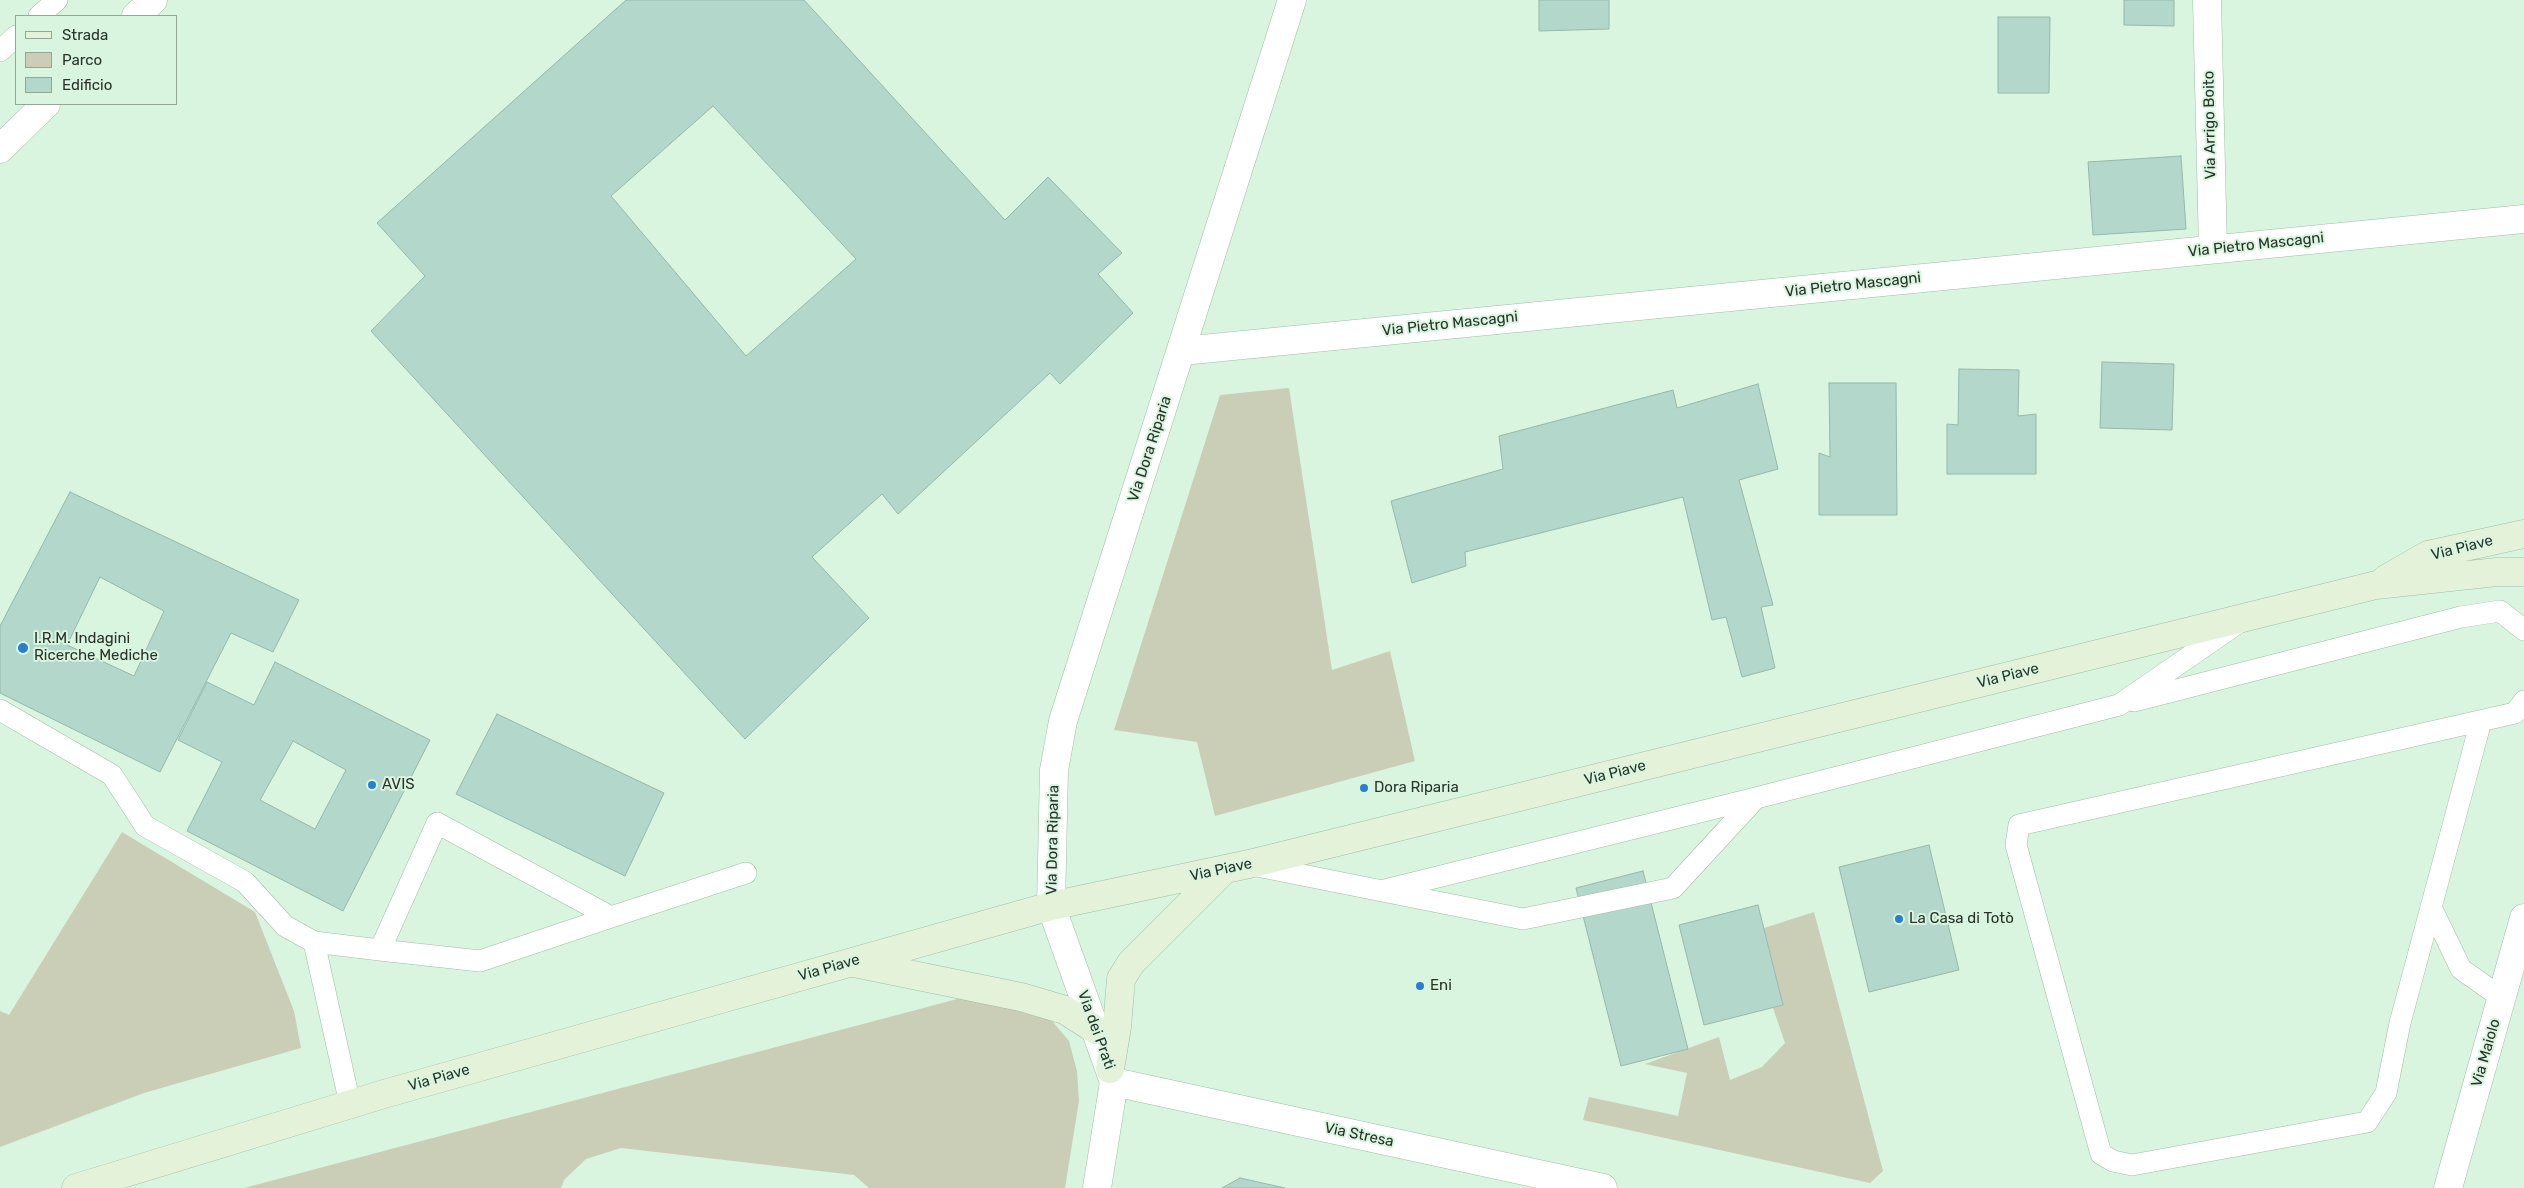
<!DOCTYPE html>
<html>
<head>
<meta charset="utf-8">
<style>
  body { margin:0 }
  #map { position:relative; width:2524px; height:1188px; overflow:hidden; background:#d9f5df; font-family:Rubik,sans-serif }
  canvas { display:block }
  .legend { position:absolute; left:15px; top:15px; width:162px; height:90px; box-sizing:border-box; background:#d9f5df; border:1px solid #92a796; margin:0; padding:6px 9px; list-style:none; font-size:15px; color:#273229 }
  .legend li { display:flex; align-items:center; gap:10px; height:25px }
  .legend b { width:25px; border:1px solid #92a796 }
</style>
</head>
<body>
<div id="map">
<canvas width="2524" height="1188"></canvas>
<ul class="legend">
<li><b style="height:6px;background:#e4f2da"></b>Strada</li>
<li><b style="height:14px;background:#cbceb6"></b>Parco</li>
<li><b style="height:14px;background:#b3d7ca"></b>Edificio</li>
</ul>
</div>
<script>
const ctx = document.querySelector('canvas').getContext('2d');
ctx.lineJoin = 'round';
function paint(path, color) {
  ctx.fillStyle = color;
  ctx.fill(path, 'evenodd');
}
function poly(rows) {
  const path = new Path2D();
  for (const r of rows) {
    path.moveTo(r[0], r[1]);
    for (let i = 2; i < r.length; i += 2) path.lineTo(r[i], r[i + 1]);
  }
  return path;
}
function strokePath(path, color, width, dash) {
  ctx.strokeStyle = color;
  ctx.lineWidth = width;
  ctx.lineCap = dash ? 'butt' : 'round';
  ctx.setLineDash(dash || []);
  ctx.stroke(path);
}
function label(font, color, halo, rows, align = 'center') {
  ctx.font = font + ' Rubik,sans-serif';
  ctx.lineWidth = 4;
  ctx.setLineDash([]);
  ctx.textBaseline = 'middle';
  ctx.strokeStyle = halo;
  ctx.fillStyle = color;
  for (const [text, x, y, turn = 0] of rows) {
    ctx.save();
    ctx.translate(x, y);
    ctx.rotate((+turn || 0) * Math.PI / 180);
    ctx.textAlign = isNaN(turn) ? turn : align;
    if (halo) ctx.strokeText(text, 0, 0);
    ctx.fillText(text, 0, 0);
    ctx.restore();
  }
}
paint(poly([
  [1289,388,1332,670,1390,651,1415,761,1215,816,1197,742,1114,730,1220,395],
  [122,832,255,912,294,1011,301,1048,144,1093,0,1147,0,1011,9,1015],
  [1814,912,1883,1171,1870,1183,1583,1120,1589,1097,1678,1116,1687,1073,1645,1064,1719,1037,1730,1080,1762,1067,1785,1043,1773,1008,1783,1005,1764,928],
  [961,998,1014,1002,1053,1022,1069,1041,1077,1071,1079,1101,1065,1188,869,1188,854,1175,621,1148,586,1159,564,1180,561,1188,244,1188]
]), '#cbceb6');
const building = poly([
  [626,0,804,0,1005,220,1048,177,1122,253,1098,274,1133,313,1060,384,1050,373,898,514,882,494,812,557,869,618,745,739,371,331,425,276,377,223,626,0],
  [713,106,856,259,746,356,611,196,713,106],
  [1539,0,1609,0,1609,29,1539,31,1539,0],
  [2124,0,2174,0,2174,26,2124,25,2124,0],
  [1998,17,2050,17,2049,93,1998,93,1998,17],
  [2181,156,2186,229,2093,235,2088,162,2181,156],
  [2102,362,2174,364,2172,430,2100,428,2102,362],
  [1959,369,2019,370,2018,416,2036,414,2036,474,1947,474,1947,424,1958,425,1959,369],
  [1829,383,1896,383,1897,515,1819,515,1819,453,1830,457,1829,383],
  [1758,384,1778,469,1739,480,1773,605,1761,607,1775,668,1742,677,1726,617,1712,620,1683,497,1465,552,1466,566,1412,583,1391,501,1503,469,1499,436,1673,390,1677,408,1758,384],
  [70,492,299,600,273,652,231,633,160,772,0,693,0,626,70,492],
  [100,577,164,611,134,676,67,645,100,577],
  [275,662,430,740,343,911,187,831,222,762,178,740,207,682,254,705,275,662],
  [293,741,346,770,315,829,260,800,293,741],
  [497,714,664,793,625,876,456,794,497,714],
  [1929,845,1959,970,1869,992,1839,867,1929,845],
  [1643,871,1688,1049,1621,1066,1576,888,1643,871],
  [1758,905,1783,1005,1704,1025,1679,925,1758,905],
  [1240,1178,1285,1188,1222,1188,1240,1178]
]);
paint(building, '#b3d7ca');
strokePath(building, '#95b8ab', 1);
const service = poly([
  [39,16,57,0],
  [0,51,16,36],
  [2134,701,2461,617,2500,611,2524,630],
  [0,710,112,775,145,826,245,882,285,926,314,942,380,950,480,961,611,917,437,823,380,950],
  [2481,721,2400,1023,2386,1093,2367,1122,2132,1165,2113,1161,2101,1154,2016,845,2019,825,2515,713,2524,701],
  [1252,865,1523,919,1673,888,1756,798,2119,705,2238,623],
  [1385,890,1756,798],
  [2431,907,2461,969,2502,998],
  [611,917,746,873],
  [314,942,350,1104]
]);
const minor = poly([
  [2207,0,2213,249],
  [136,16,153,0],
  [0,149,46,104],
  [1182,351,2524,219],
  [1114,1082,1603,1188],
  [1097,1188,1114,1082,1051,906,1054,770,1063,721,1292,0],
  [2448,1188,2524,918]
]);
const secondary = poly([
  [2386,579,2428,555,2524,534],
  [854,963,1021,997,1065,1010,1096,1030],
  [1110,1069,1117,1027,1121,979,1131,963,1225,869],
  [76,1188,384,1094,1051,906,1249,864,2376,585,2497,572,2524,572]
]);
strokePath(service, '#a1bca7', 22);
strokePath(minor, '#a1bca7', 29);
strokePath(secondary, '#a1bca7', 29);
strokePath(service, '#fff', 21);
strokePath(minor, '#fff', 28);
strokePath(secondary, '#e4f2da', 28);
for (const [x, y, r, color] of [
  [23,648,6,"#2680cd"],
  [372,785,5,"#2680cd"],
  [1364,788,5,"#2680cd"],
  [1899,919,5,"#2680cd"],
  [1420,986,5,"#2680cd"]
]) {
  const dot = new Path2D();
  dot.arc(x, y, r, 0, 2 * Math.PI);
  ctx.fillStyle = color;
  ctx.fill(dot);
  strokePath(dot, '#d9f5df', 2);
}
label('15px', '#273229', '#d9f5df', [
  ["Via Arrigo Boito",2210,125,-91],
  ["Via Pietro Mascagni",2256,245,-6],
  ["Via Pietro Mascagni",1853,285,-6],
  ["Via Pietro Mascagni",1450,324,-6],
  ["Via Dora Riparia",1150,449,-72],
  ["Via Piave",2462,548,-14],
  ["Via Piave",2008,676,-14],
  ["Via Piave",1615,773,-14],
  ["Via Dora Riparia",1053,840,-89],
  ["Via Piave",1221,870,-12],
  ["Via Piave",829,968,-16],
  ["Via dei Prati",1096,1030,70],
  ["Via Maiolo",2486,1053,-74],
  ["Via Piave",439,1078,-16],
  ["Via Stresa",1359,1135,12]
]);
label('15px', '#273229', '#d9f5df', [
  ["I.R.M. Indagini",34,639],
  ["Ricerche Mediche",34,656],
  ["AVIS",382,785],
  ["Dora Riparia",1374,788],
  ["La Casa di Totò",1909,919],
  ["Eni",1430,986]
], 'left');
</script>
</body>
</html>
